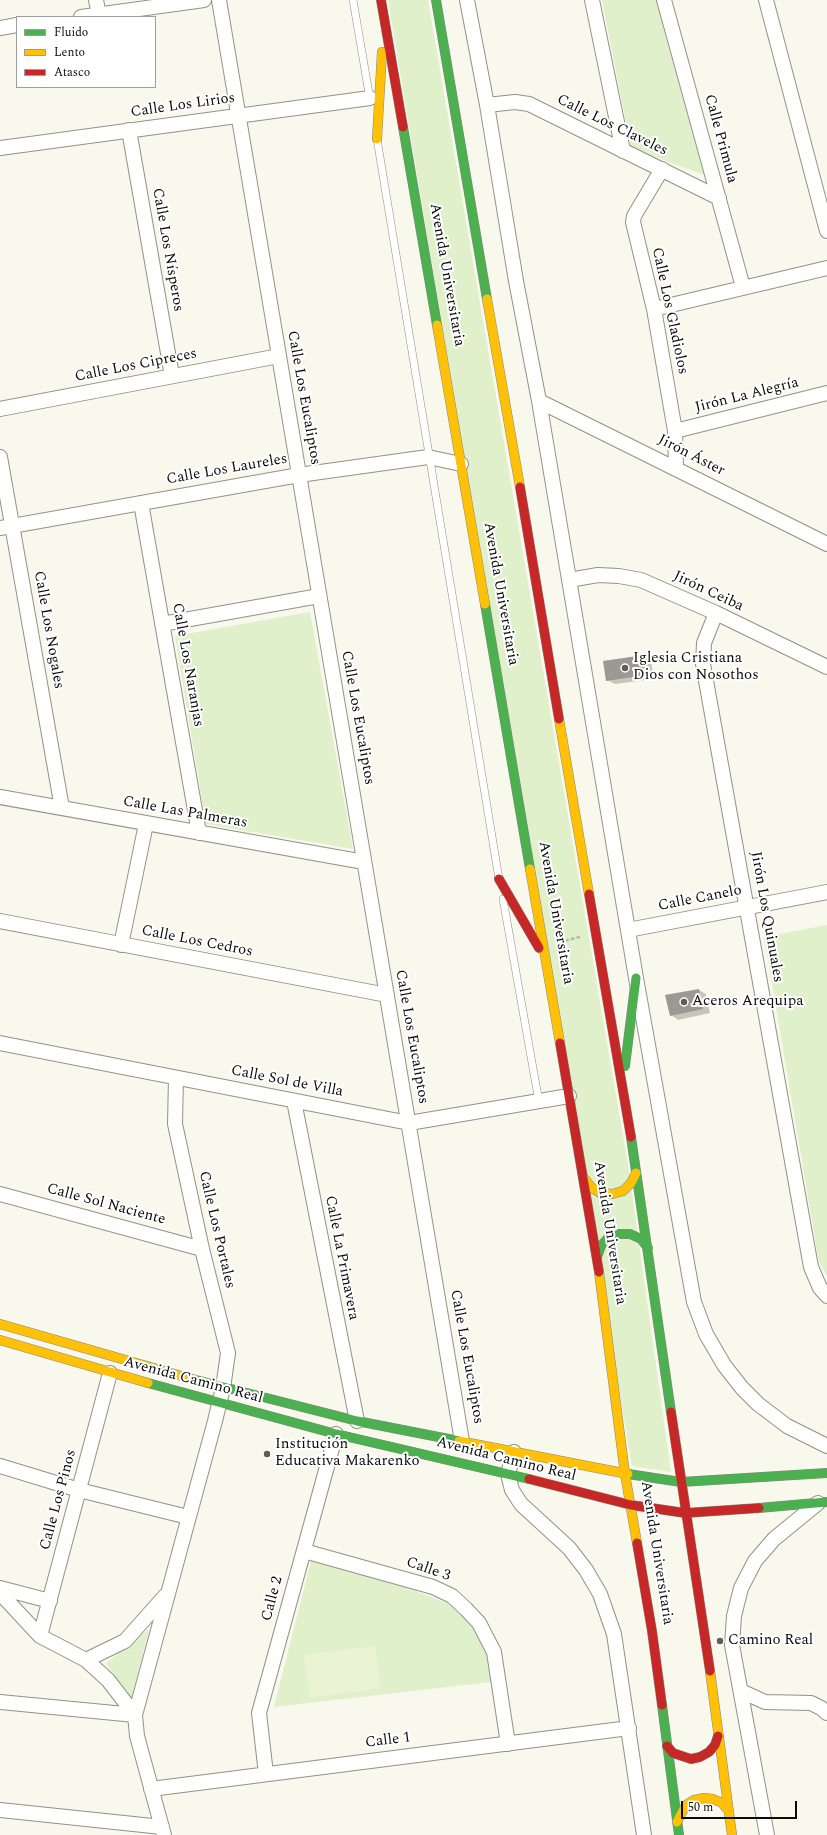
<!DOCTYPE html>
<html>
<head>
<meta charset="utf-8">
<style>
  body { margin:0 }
  #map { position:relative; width:827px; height:1835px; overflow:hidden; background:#f9f8ec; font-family:Spectral,serif }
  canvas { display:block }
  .legend { position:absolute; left:16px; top:16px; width:140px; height:72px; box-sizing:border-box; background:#fff; border:1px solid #9d9d9d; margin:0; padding:5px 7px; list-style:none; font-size:12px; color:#0a0a0a }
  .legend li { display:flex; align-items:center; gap:8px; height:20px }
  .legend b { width:20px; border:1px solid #9d9d9d }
  .scale { position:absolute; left:681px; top:1801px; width:116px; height:18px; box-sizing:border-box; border:2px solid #0a0a0a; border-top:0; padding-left:5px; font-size:12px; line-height:14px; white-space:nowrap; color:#0a0a0a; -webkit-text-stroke:3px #fff; paint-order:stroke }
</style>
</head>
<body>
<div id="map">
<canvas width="827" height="1835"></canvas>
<ul class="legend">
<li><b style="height:5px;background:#4caf50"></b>Fluido</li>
<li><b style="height:5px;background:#ffc107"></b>Lento</li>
<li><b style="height:5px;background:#c62828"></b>Atasco</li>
</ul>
<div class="scale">50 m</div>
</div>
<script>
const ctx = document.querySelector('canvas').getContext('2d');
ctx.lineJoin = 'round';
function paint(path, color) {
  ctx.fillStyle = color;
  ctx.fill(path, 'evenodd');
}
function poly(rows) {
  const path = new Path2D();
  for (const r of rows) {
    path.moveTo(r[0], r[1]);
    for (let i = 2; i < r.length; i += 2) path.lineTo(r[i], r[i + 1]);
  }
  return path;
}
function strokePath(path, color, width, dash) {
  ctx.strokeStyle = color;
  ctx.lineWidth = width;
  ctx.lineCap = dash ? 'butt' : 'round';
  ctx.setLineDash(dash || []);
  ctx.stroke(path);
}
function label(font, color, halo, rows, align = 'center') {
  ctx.font = font + ' Spectral,serif';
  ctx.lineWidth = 4;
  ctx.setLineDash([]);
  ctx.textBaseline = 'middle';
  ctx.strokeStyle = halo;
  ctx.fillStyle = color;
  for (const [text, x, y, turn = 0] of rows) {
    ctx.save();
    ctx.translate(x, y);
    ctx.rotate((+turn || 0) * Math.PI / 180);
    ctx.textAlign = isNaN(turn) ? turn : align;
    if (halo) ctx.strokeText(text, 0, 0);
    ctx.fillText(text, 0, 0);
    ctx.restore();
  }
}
paint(poly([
  [388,0,428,0,628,1165,671,1472,632,1466],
  [602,0,656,0,704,175,631,148],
  [310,612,353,849,206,824,175,636],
  [827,925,827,1276,819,1262,764,937],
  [311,1561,402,1586,450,1604,465,1618,476,1633,486,1653,491,1682,274,1707],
  [149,1629,131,1700,106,1663]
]), '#e0f0cb');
paint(poly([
  [375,1646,381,1688,310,1698,304,1655]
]), '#eaf4d5');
paint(poly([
  [644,656,651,661,654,679,615,684,607,680],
  [699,990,706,994,710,1013,678,1020,671,1015]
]), '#0003');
paint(poly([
  [644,655,647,675,606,681,603,661],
  [699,989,703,1009,670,1016,665,995]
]), '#9b9993');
const lane = poly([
  [353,0,370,99],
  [377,139,499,879],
  [503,899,539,1102]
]);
const street = poly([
  [96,0,99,15],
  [219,0,462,1441],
  [467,0,487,105,516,281,539,401,636,978,694,1302,706,1334,724,1365,742,1388,758,1404,787,1426,827,1446],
  [592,0,623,151],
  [664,0,743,287],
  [766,0,827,231],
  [81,17,204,0],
  [0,28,17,25],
  [487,105,515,102,529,104,719,198],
  [129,130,172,376],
  [0,148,370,98],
  [662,169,634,216,633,222,654,309,675,431,676,467],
  [654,309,827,268],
  [539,401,827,544],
  [0,409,279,356],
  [675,431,827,393],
  [0,457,62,808],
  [141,503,199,833],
  [0,528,299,475,428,457,461,464],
  [569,580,598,575,619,576,641,580,716,613,827,667],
  [716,613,704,643,703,664,811,1267,820,1288,827,1296],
  [162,624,319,596],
  [0,797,364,862],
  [0,921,387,995],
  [628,930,827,892],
  [121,945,146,824],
  [0,1043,409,1123,569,1096],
  [294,1101,357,1421],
  [0,1194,202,1249],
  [514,1452,508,1474,512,1490,521,1504,569,1548,586,1570,600,1594,614,1634,644,1835],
  [0,1466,79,1490,188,1517],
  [304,1551,433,1587,452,1596,466,1609,479,1623,494,1652,508,1744],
  [0,1588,50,1601],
  [0,1593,40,1636,86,1660,125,1641,165,1596],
  [40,1636,110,1373],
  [86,1660,108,1680,135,1715],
  [741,1691,765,1702,811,1703,821,1708,827,1713],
  [0,1702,135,1715],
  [266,1774,259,1713,336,1434],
  [151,1789,629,1728],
  [0,1810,162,1827],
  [164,1835,137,1736,135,1715,215,1421,223,1388,228,1353,202,1249,175,1124,176,1078],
  [767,1835,732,1645,734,1616,741,1588,755,1561,774,1539,818,1503]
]);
const fast = poly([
  [436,0,487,299],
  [403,127,437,325],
  [485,604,530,869],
  [625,1066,636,978],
  [631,1137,671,1412],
  [597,1257,601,1246,608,1238,619,1234,630,1234,641,1239,648,1248],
  [192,1379,357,1421,459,1441],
  [148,1383,336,1434,529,1479],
  [628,1474,681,1482,827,1473],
  [759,1508,827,1502],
  [662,1705,679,1835]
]);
const slow = poly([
  [377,139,382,52],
  [487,299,520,487],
  [437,325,485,604],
  [559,719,589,894],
  [530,869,560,1043],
  [584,1178,591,1187,600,1193,612,1194,623,1191,631,1183,636,1173],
  [599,1272,625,1474,637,1543],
  [0,1324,192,1379],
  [0,1340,148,1383],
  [459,1441,628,1474],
  [710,1671,732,1835],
  [677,1822,686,1805,694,1800,704,1798,713,1799,722,1803,728,1810]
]);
const jam = poly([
  [381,0,403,127],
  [520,487,559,719],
  [499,879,539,948],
  [589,894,631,1137],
  [560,1043,599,1272],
  [671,1412,710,1671],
  [529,1479,631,1505,685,1513,759,1508],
  [637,1543,652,1631,662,1705],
  [667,1746,673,1753,691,1759,700,1757,709,1752,715,1745,718,1736]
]);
strokePath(lane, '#92918c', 8);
strokePath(street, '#92918c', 16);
strokePath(fast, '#888882', 10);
strokePath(slow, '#888882', 10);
strokePath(jam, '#888882', 10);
strokePath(poly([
  [559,942,580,937]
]), '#b7b7b5', 2.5, [4, 2]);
strokePath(lane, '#fefefc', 7);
strokePath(street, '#fefefc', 14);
strokePath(fast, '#4caf50', 9);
strokePath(slow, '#ffc107', 9);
strokePath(jam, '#c62828', 9);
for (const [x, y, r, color] of [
  [625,668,4,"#5e5d59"],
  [684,1002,4,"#5e5d59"],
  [267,1454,4,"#5e5d59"],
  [720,1641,4,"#5e5d59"]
]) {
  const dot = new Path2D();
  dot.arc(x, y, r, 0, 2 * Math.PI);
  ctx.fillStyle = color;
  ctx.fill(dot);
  strokePath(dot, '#fff', 1.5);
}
label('15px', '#0a0a0a', '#fff', [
  ["Calle Los Lirios",183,106,-8],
  ["Calle Los Claveles",612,126,26],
  ["Calle Primula",720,139,75],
  ["Calle Los Nísperos",167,250,80],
  ["Avenida Universitaria",446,275,80],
  ["Calle Los Gladiolos",669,311,78],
  ["Calle Los Cipreces",136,366,-11],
  ["Jirón La Alegría",747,396,-14],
  ["Calle Los Eucaliptos",303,398,80],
  ["Jirón Áster",691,456,27],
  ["Calle Los Laureles",227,470,-10],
  ["Jirón Ceiba",708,592,25],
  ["Avenida Universitaria",500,594,80],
  ["Calle Los Nogales",48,630,80],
  ["Calle Los Naranjas",187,665,80],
  ["Calle Los Eucaliptos",357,718,80],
  ["Calle Las Palmeras",185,813,10],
  ["Calle Canelo",700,899,-11],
  ["Avenida Universitaria",555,913,80],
  ["Jirón Los Quinuales",766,917,80],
  ["Calle Los Cedros",197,942,11],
  ["Calle Los Eucaliptos",411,1037,80],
  ["Calle Sol de Villa",287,1082,11],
  ["Calle Sol Naciente",106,1205,15],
  ["Calle Los Portales",216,1230,77],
  ["Avenida Universitaria",609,1233,81],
  ["Calle La Primavera",341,1258,79],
  ["Calle Los Eucaliptos",466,1357,80],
  ["Avenida Camino Real",193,1381,15],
  ["Avenida Camino Real",506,1460,14],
  ["Calle Los Pinos",59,1500,-75],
  ["Avenida Universitaria",656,1553,81],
  ["Calle 3",428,1570,19],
  ["Calle 2",273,1599,-75],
  ["Calle 1",388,1741,-7]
]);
label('15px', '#0a0a0a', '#fff', [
  ["Iglesia Cristiana",633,659],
  ["Dios con Nosothos",633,676],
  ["Aceros Arequipa",692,1002],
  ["Institución",275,1445],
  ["Educativa Makarenko",275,1462],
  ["Camino Real",728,1641]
], 'left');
</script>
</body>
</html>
